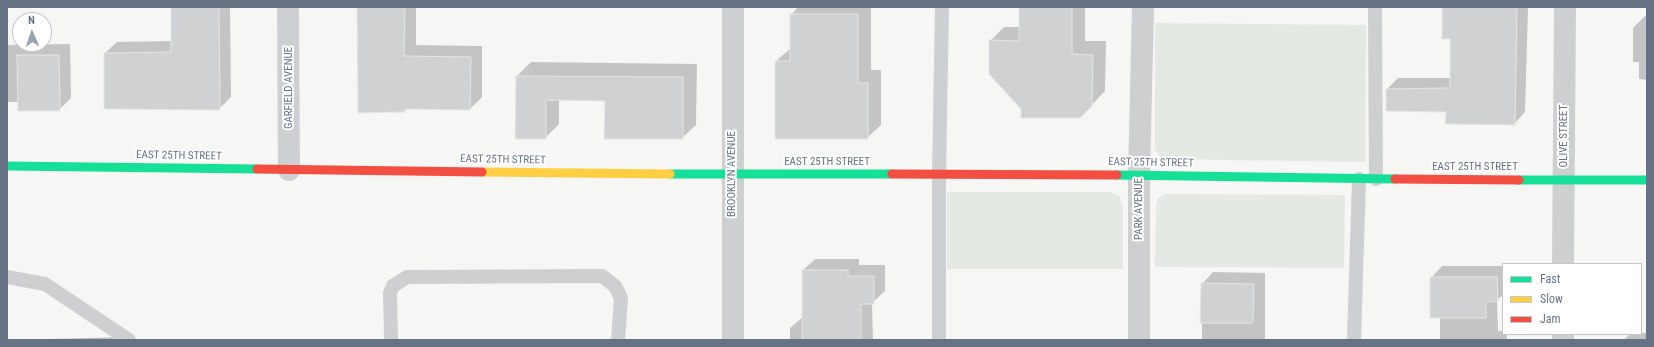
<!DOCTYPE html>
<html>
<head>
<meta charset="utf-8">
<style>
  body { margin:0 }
  #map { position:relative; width:1654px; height:347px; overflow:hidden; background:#f6f6f5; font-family:"Roboto Condensed",sans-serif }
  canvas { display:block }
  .frame { position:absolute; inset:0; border:8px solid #677384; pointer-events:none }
  .legend { position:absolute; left:1502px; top:263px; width:140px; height:72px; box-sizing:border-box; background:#fff; border:1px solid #c2c7ce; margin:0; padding:5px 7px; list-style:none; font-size:12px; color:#677384 }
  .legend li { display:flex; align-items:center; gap:8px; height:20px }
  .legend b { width:20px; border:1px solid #c2c7ce }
  .north { position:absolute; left:12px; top:12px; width:40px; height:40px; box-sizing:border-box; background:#fff; border:1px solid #c2c7ce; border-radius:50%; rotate:358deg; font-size:11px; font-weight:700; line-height:16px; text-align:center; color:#677384 }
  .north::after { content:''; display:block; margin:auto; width:14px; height:18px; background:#99a1ac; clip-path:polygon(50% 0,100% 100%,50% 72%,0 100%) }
</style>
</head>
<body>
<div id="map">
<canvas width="1654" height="347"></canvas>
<div class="frame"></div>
<ul class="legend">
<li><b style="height:5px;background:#16e098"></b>Fast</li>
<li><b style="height:5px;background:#ffcf43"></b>Slow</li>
<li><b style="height:5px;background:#f24e42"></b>Jam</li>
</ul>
<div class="north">N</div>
</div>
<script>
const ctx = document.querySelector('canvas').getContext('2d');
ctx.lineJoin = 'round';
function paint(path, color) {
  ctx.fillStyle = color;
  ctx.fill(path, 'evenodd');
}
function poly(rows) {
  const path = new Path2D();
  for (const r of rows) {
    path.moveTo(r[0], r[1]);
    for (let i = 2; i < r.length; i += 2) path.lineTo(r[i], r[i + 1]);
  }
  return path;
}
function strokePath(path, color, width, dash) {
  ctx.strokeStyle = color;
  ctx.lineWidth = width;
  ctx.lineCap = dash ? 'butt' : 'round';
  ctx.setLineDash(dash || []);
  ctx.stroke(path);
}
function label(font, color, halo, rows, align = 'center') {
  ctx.font = font + ' "Roboto Condensed",sans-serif';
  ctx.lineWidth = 4;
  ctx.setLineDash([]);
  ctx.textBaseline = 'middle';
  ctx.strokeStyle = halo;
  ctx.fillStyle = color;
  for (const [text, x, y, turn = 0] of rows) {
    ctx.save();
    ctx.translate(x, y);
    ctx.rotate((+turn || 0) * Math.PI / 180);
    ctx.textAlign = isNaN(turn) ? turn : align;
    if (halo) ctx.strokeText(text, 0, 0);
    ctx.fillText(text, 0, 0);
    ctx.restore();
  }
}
paint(poly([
  [1155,23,1366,25,1365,162,1162,159,1155,150],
  [947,192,1110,192,1119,196,1123,206,1123,269,947,269],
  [1165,194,1345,195,1344,268,1155,267,1156,206,1158,198]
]), '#e5e9e3');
paint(poly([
  [7,7,7,45,70,44,71,98,59,110,19,102,7,102],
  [172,7,230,7,231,97,219,109,105,53,117,42,172,41],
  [358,7,416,7,416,45,482,46,482,97,470,109,407,108,404,111],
  [798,7,871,7,871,70,881,70,881,125,867,138,776,61,791,48,791,15],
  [1020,7,1085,7,1085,41,1106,41,1105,91,1080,117,1022,109,990,41,1004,27,1020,27],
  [1443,7,1528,7,1525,112,1514,124,1447,111,1387,89,1398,78,1451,78,1451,38],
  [1645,16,1647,16,1647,80,1639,79,1639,62,1633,62,1633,28],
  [531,62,697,64,696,125,682,138,606,100,559,99,559,124,545,138,517,76],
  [815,259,859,259,859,265,885,265,885,291,872,303,873,340,790,340,790,328,803,317,803,270],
  [1442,266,1503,266,1503,295,1497,300,1498,331,1503,331,1503,334,1507,334,1507,340,1440,340,1440,317,1431,278],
  [1213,272,1265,273,1265,340,1202,340,1202,284],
  [1641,333,1647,333,1647,340,1624,340,1630,334],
  [124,337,124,340,45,340,46,339]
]), '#0003');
const building = poly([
  [171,7,219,7,220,110,104,109,104,53,171,52,171,7],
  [357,7,405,7,404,56,471,57,470,110,404,109,405,112,358,113,357,7],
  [1019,7,1072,7,1072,54,1093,55,1092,106,1080,118,1021,118,1021,109,989,74,989,40,1019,41,1019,7],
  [1442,7,1517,7,1515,125,1445,124,1446,112,1386,111,1386,89,1450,88,1450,39,1442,39,1442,7],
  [790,14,858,14,858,83,868,83,868,139,775,139,775,61,790,61,790,14],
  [17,55,59,55,60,111,18,111,17,55],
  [516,76,683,77,683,139,604,139,605,101,546,100,546,139,515,139,516,76],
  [802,270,848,270,848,276,874,276,874,304,861,304,861,340,802,340,802,270],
  [1430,277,1497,277,1498,301,1486,302,1486,318,1430,318,1430,277],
  [1201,283,1254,284,1253,323,1200,323,1201,283]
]);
paint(building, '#d0d1d2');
strokePath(building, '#e5e5e4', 1);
strokePath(poly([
  [1375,7,1376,179],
  [7,277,45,284,129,340],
  [391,340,390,293,393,286,407,277,602,276,615,286,621,298,618,340],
  [939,340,939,174,942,7],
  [1354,340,1359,179]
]), '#cecfd0', 14);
strokePath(poly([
  [288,7,289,170],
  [733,7,733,340],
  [1563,264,1565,7],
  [1139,340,1139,175,1143,7],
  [1563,340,1563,334]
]), '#cecfd0', 22);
strokePath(poly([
  [7,166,257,169],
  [670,174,892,174],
  [1117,175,1395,179],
  [1519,180,1647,180]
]), '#16e098', 9);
strokePath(poly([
  [482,172,670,174]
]), '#ffcf43', 9);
strokePath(poly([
  [257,169,482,172],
  [892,174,1117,175],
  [1395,179,1519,180]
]), '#f24e42', 9);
label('11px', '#677384', '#fff', [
  ["GARFIELD AVENUE",289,88,-90],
  ["OLIVE STREET",1564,136,-90],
  ["EAST 25TH STREET",179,156,1],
  ["EAST 25TH STREET",503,160,1],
  ["EAST 25TH STREET",827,162],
  ["EAST 25TH STREET",1151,163,1],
  ["EAST 25TH STREET",1475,167],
  ["BROOKLYN AVENUE",732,174,-90],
  ["PARK AVENUE",1139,209,-90]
]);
</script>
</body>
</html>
